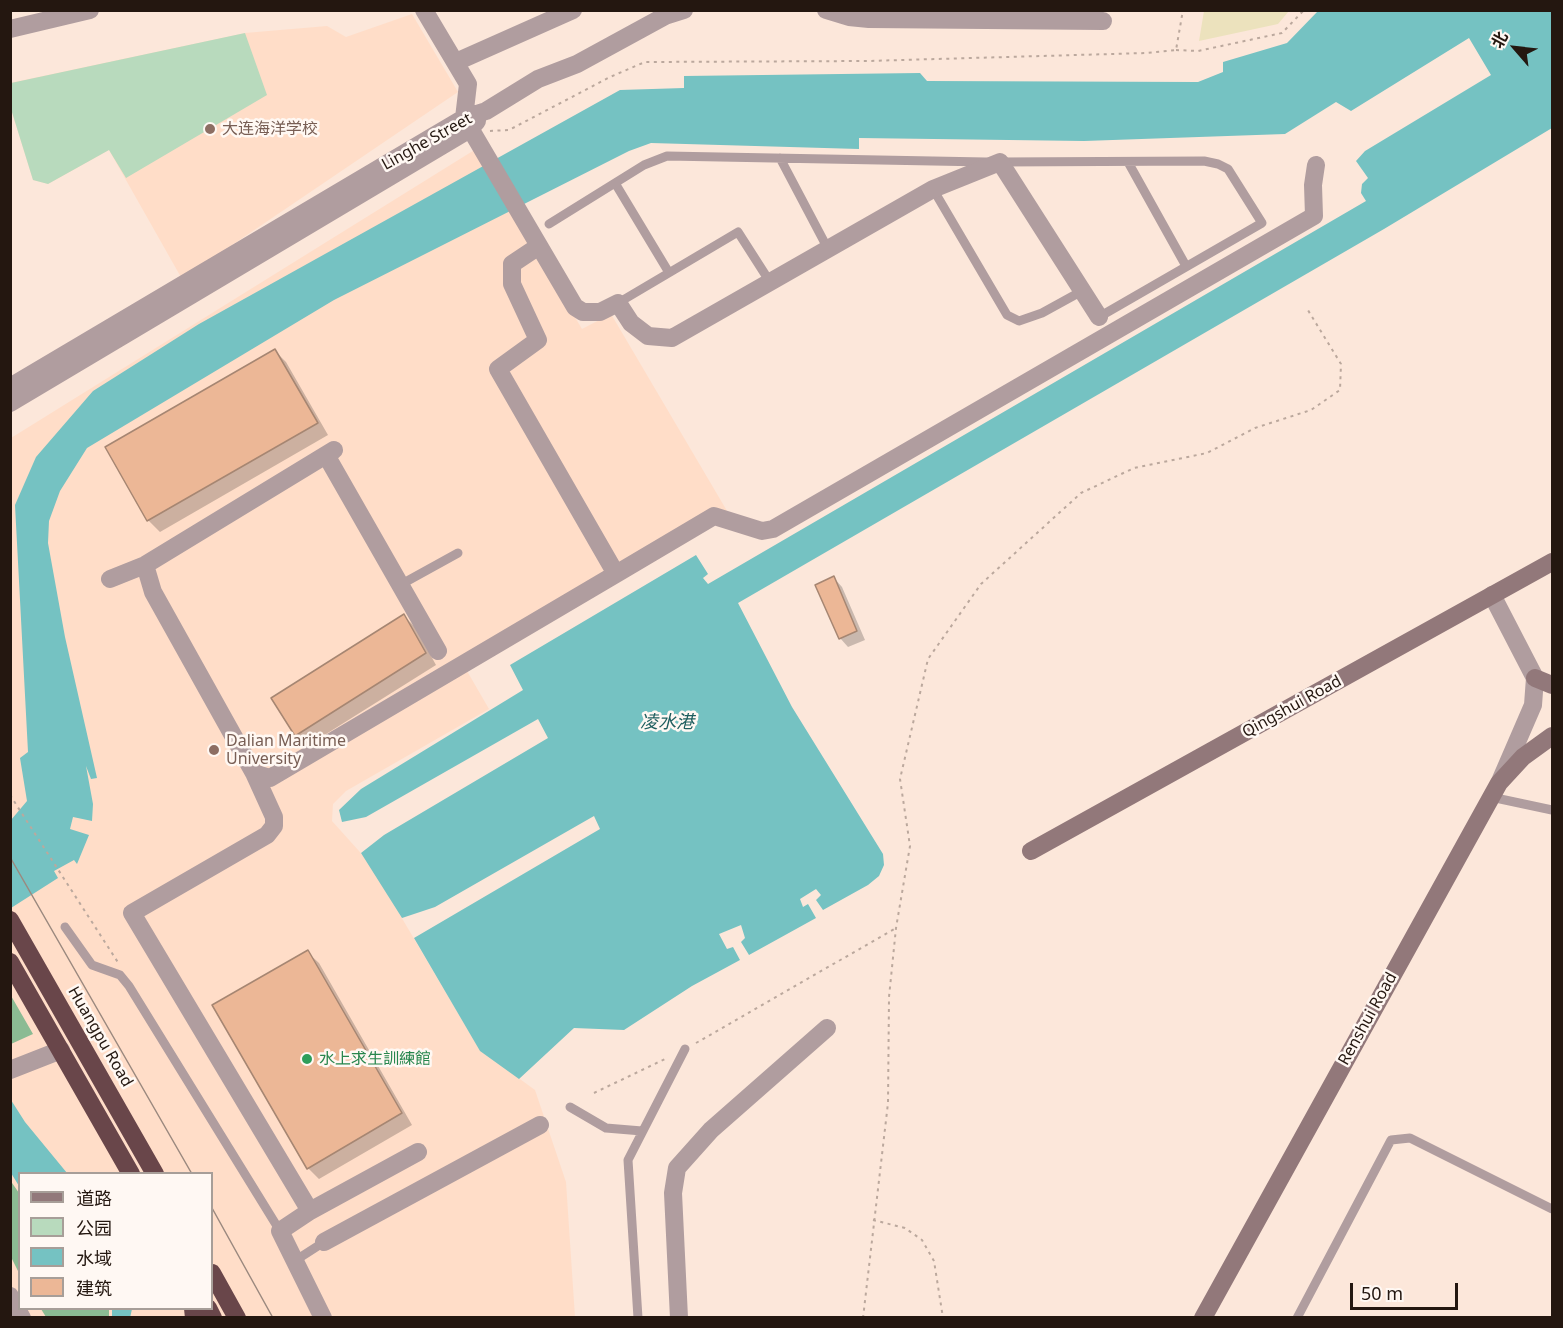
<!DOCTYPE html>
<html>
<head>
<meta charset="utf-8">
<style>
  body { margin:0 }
  #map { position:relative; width:1563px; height:1328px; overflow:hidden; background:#fce7da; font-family:"Noto Sans","Noto Sans SC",sans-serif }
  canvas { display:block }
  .frame { position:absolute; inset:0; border:12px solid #241710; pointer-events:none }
  .legend { position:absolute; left:18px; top:1172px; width:195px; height:138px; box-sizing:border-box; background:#fff8f3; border:2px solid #a79e98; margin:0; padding:8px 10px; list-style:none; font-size:18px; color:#241710 }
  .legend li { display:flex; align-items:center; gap:12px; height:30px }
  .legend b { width:30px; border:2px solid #a79e98 }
  .north { position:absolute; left:1485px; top:18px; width:60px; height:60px; -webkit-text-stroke:4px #fff8f3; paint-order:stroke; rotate:298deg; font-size:16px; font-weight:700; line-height:24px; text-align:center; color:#241710 }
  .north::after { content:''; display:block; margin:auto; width:21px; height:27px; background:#241710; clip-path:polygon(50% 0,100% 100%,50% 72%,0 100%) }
  .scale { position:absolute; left:1350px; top:1283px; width:108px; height:27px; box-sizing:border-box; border:3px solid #241710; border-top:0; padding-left:8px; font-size:18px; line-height:21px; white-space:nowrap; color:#241710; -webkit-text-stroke:4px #fff8f3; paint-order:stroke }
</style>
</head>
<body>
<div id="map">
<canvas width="1563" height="1328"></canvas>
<div class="frame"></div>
<ul class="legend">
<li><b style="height:8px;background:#92787a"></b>道路</li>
<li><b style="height:16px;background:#b8dabd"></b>公园</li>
<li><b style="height:16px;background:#75c2c2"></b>水域</li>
<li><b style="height:16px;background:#ecb796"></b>建筑</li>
</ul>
<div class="north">北</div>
<div class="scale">50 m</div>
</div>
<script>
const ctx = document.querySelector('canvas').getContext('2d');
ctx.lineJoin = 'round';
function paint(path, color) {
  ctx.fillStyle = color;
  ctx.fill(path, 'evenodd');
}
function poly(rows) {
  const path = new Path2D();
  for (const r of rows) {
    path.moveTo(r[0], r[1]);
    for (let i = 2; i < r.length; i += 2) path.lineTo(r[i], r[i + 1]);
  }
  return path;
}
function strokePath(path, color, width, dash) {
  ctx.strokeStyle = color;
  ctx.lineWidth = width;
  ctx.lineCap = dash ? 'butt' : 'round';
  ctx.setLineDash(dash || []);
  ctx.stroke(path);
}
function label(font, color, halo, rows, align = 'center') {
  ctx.font = font + ' "Noto Sans","Noto Sans SC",sans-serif';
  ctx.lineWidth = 5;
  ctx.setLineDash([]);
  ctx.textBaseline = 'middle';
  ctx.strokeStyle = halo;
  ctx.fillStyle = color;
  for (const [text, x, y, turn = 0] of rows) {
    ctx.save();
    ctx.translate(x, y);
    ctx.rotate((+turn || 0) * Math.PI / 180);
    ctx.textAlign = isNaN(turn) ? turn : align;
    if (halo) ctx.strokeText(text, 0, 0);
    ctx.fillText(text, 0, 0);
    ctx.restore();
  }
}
paint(poly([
  [412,14,458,92,182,279,109,150,48,184,33,180,11,109,10,83,245,33,327,26,346,37],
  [476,149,582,329,611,314,730,516,467,671,489,709,346,791,333,804,332,821,368,861,480,1050,535,1090,566,1182,575,1317,11,1318,11,438],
  [20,1174,212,1174,212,1308,20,1308]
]), '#ffddc8');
paint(poly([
  [245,33,267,95,126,178,109,150,48,184,33,180,11,109,11,83]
]), '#b8dabd');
paint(poly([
  [10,994,33,1034,11,1044,10,1044],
  [10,1180,19,1193,19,1273,11,1257],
  [41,1309,109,1309,109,1317,46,1317]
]), '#8bbb93');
paint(poly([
  [1204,11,1204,10,1289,11,1278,24,1199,41]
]), '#ece2bd');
paint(poly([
  [1318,11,1552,11,1552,128,1384,229,738,603,792,707,883,854,884,865,879,876,868,885,823,910,816,900,821,895,816,889,800,899,803,907,808,904,816,918,749,955,741,942,745,938,741,925,719,934,727,949,733,947,740,960,692,986,624,1030,574,1028,519,1079,480,1051,414,938,600,829,594,816,435,907,402,918,361,853,384,835,548,738,538,719,366,817,342,822,339,810,361,789,523,690,510,665,696,555,708,574,703,578,708,584,1366,201,1361,193,1362,184,1368,178,1356,161,1365,151,1491,75,1469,38,1351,111,1336,102,1285,134,1084,141,859,138,859,149,651,143,629,151,334,300,87,448,60,491,49,521,48,543,65,637,97,778,91,779,86,766,93,804,92,821,73,817,70,829,89,835,77,864,74,860,54,871,58,878,11,908,11,820,27,801,20,758,28,752,15,505,36,457,93,391,199,324,620,90,684,88,684,76,920,73,927,81,1198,82,1223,72,1223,62,1287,43],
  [11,1100,25,1122,67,1173,20,1174,19,1186,11,1173],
  [112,1309,112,1308,132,1309,130,1318,112,1317]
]), '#75c2c2');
paint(poly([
  [275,351,286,362,328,435,160,532,149,521,107,448],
  [834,578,842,587,865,640,848,647,840,638],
  [404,616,415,627,436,665,307,746,296,735],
  [307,952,319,963,412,1125,319,1179,308,1168]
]), '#0003');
const building = poly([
  [275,349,318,423,147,521,105,447,275,349],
  [834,576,857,631,839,639,815,585,834,576],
  [404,614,426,653,295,736,271,698,404,614],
  [308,950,402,1113,307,1169,212,1005,308,950]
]);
paint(building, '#ecb796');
strokePath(building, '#a68672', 1.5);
strokePath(poly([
  [1176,50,1198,51,1282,33,1304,10],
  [490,131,509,130,610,77,645,62,867,61,1146,53,1176,50,1183,10],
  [10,795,119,964],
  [696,1043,896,928],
  [594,1093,667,1058],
  [873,1220,905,1228,922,1240,934,1261,943,1318],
  [863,1318,888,1103,889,997,896,928,910,846,900,779,928,659,981,584,1081,493,1134,468,1207,453,1255,428,1311,410,1340,390,1341,364,1306,307]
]), '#bba89d', 2, [3, 4.5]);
strokePath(poly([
  [780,158,828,249],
  [1000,162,1204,161,1218,164,1228,169,1262,223,1099,317],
  [1128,162,1186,266],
  [615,183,668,271],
  [933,189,1007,315,1019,321,1042,313,1082,291],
  [549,224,644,165,667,156,986,162],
  [618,303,738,232,770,282],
  [400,585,458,553],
  [1491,797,1552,810],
  [65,927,92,965,120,975,129,986,280,1231],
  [570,1107,606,1128,642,1131],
  [293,1262,324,1242],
  [638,1318,628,1160,685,1049],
  [1297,1318,1391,1140,1410,1138,1552,1209]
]), '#b09d9f', 9);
strokePath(poly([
  [424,10,468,84,464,118,575,307,583,312,600,312,618,303,631,323,648,336,672,338,933,189,1000,162,1099,317],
  [826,10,849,17,869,19,1103,21],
  [10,29,90,10],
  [456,62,573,10],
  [10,387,464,118,486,111,538,79,577,64,665,16,684,10],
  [10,403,470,129,477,121],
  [326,455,438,651],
  [145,565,153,592,254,773,270,778,616,574,498,369,538,340,512,284,512,264,539,246],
  [616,574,714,516,762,531,773,529,1314,216,1313,185,1316,165],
  [110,579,145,565,334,450],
  [1492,595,1535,678,1533,705,1501,779],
  [254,773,274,817,274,826,267,835,132,913,310,1211],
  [10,1070,61,1050],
  [324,1242,540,1125],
  [10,1296,22,1318],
  [323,1318,280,1231,310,1211,418,1152],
  [679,1318,673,1193,677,1168,711,1130,827,1028]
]), '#b09d9f', 18);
strokePath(poly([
  [1535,678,1552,685],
  [1031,851,1552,562],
  [1203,1318,1499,783,1523,757,1552,736]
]), '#92787a', 18);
strokePath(poly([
  [10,920,155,1174],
  [10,962,131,1174],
  [212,1273,237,1318],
  [193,1308,194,1318],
  [208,1308,213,1318]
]), '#69464a', 18);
strokePath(poly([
  [10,857,192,1174],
  [212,1208,273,1318]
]), '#9b897f', 1.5);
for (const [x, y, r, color] of [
  [210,129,6,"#8d6e63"],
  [214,750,6,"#8d6e63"],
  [307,1059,6,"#2e9e5b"]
]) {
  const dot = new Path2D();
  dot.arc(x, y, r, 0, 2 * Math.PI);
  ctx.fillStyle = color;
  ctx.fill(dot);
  strokePath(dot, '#fff8f3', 2);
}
label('16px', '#785e54', '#fff8f3', [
  ["大连海洋学校",222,129],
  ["Dalian Maritime",226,741],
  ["University",226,759]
], 'left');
label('16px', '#241710', '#fff8f3', [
  ["Linghe Street",427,142,-29],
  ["Qingshui Road",1292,707,-29],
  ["Renshui Road",1368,1019,-61],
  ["Huangpu Road",100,1037,60]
]);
label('16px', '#27864d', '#fff8f3', [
  ["水上求生訓練館",319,1059]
], 'left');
label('italic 18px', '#1d5d5e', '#fff8f3', [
  ["凌水港",667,723]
]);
</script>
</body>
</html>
